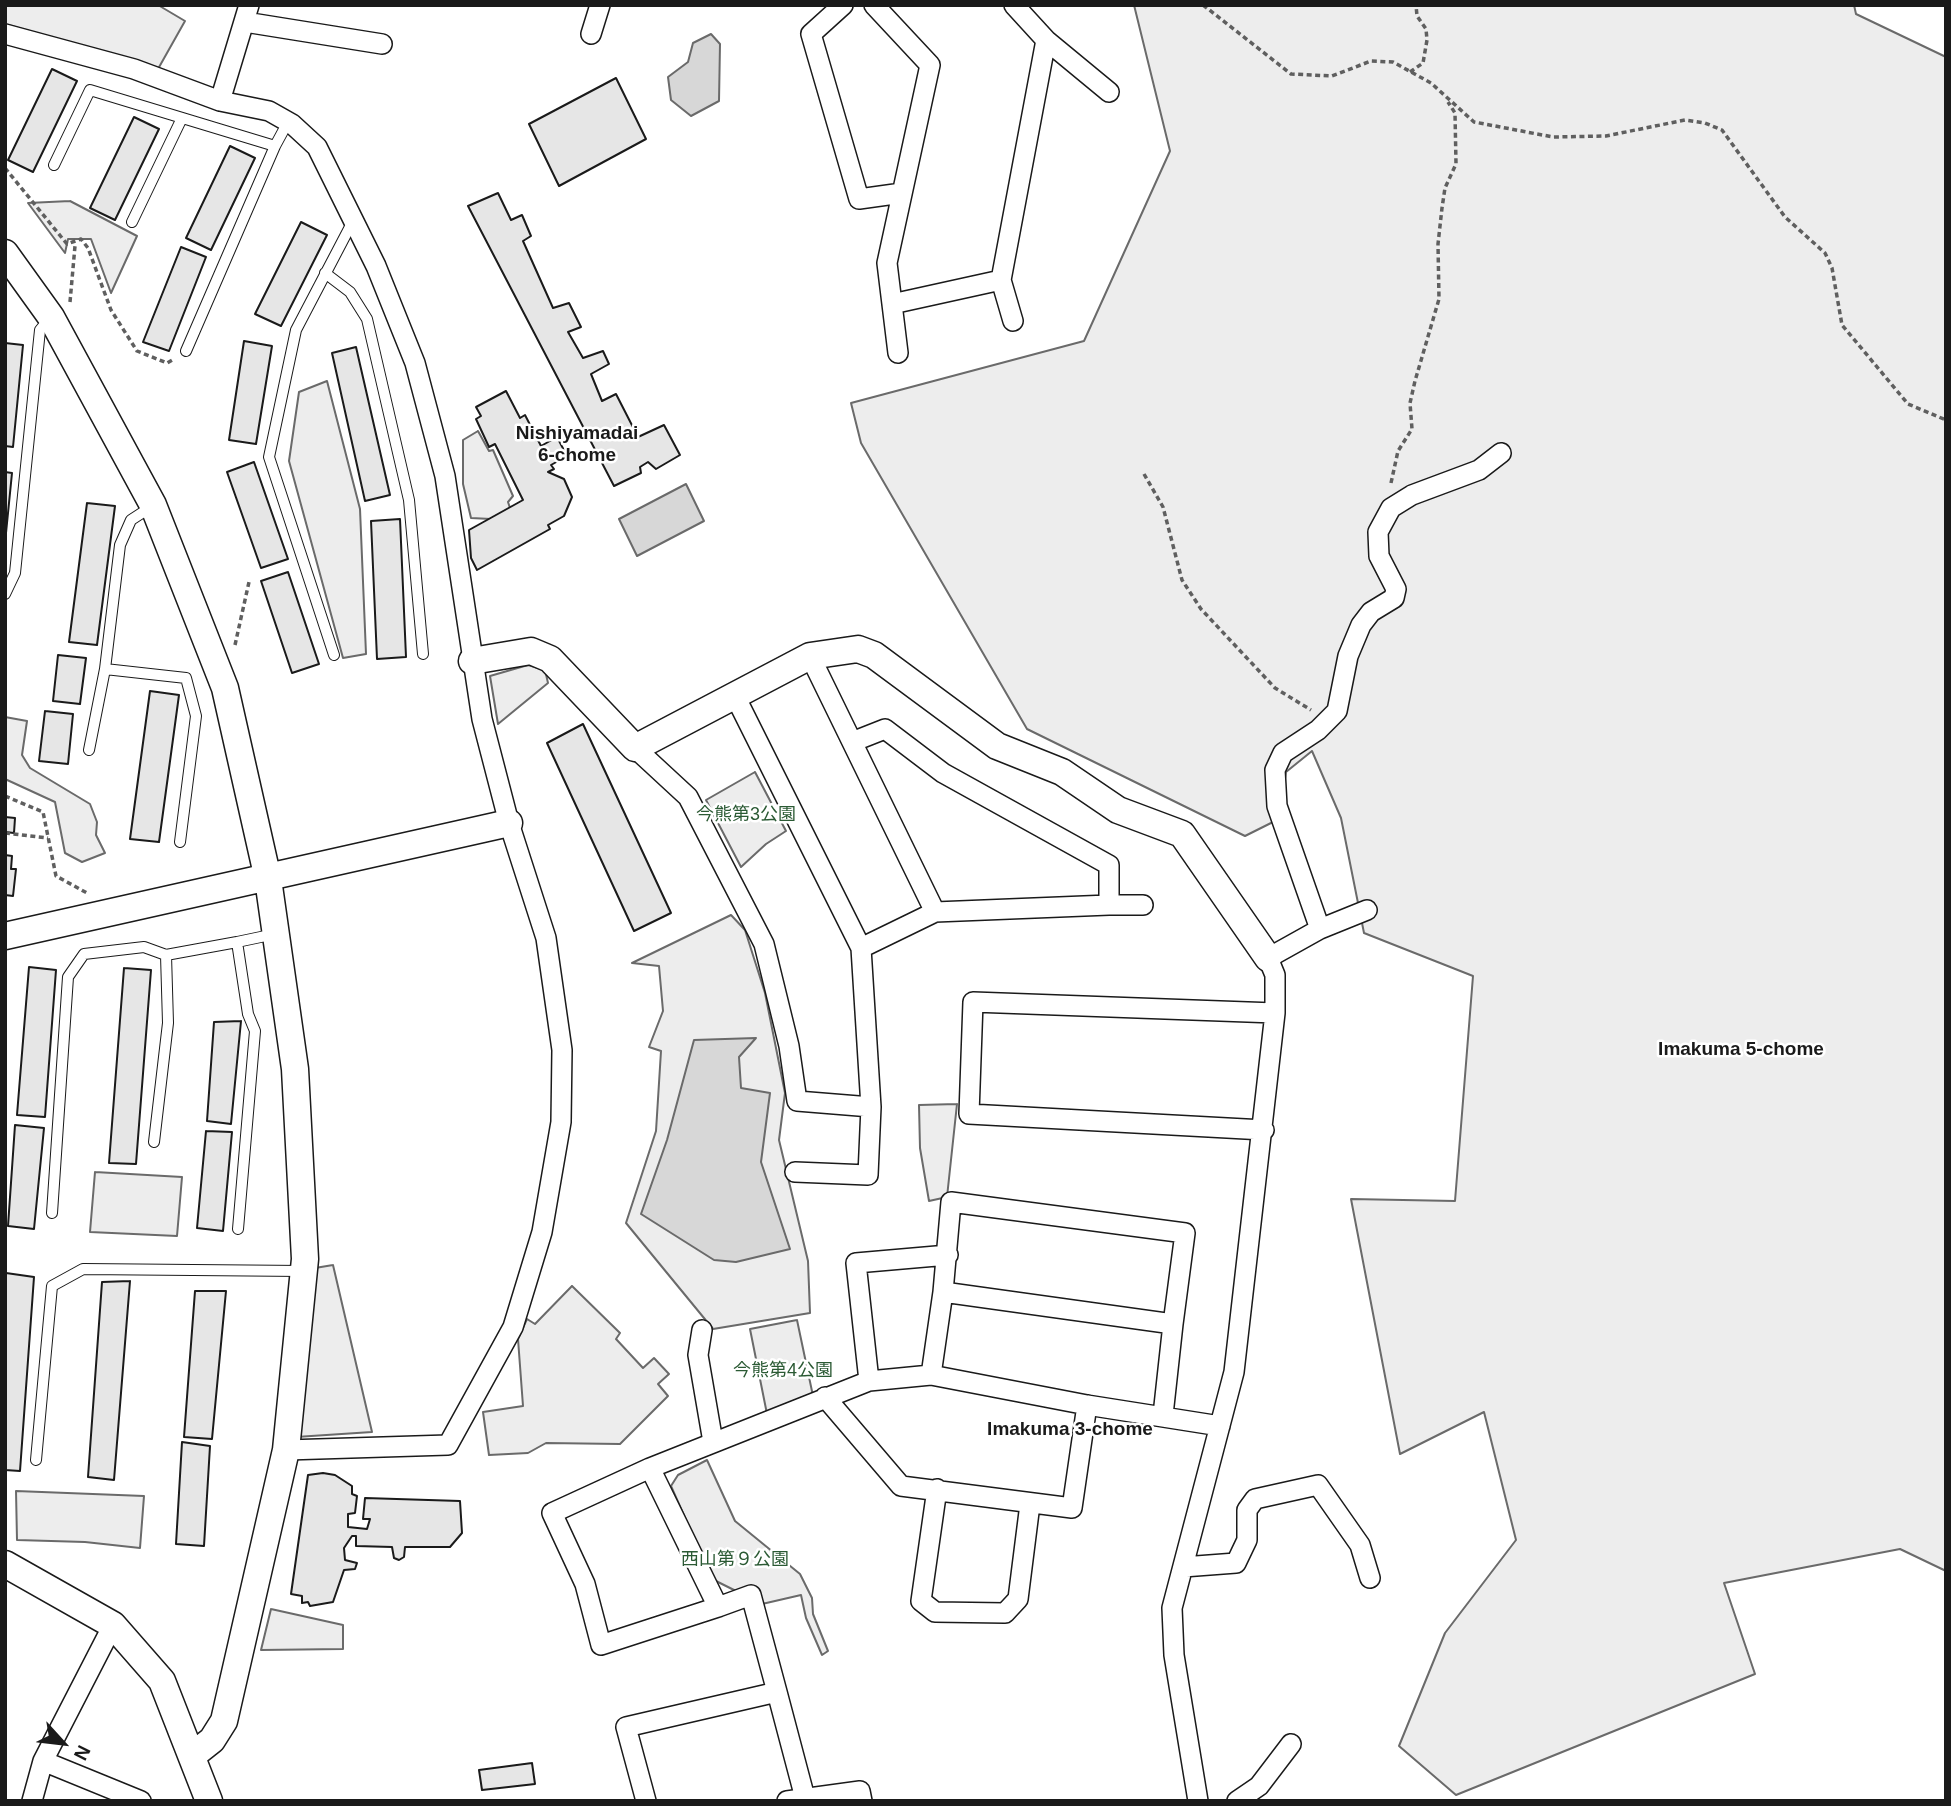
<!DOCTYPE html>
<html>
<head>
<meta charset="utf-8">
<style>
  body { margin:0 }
  #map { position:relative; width:1951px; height:1806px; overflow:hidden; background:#fff; font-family:Arial,sans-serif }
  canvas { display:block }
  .frame { position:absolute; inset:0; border:7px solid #1a1a1a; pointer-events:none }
  .north { position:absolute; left:28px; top:1708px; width:70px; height:70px; -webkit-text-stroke:5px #fff; paint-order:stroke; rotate:117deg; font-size:19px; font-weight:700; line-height:28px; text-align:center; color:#1a1a1a }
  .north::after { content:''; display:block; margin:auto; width:24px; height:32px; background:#1a1a1a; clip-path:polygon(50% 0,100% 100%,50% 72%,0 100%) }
</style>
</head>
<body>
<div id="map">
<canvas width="1951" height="1806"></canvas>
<div class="frame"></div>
<div class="north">N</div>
</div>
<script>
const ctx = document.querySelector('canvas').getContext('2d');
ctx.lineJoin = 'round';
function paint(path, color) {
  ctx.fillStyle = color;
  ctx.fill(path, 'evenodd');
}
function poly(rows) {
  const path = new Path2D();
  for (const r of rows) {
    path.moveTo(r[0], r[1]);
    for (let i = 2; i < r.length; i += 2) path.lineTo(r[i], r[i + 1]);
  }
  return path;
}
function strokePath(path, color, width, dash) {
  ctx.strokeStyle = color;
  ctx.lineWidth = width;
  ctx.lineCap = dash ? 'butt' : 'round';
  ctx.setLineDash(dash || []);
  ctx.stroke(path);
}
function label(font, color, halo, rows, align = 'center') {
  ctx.font = font + ' Arial,"Noto Sans JP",sans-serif';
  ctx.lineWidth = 5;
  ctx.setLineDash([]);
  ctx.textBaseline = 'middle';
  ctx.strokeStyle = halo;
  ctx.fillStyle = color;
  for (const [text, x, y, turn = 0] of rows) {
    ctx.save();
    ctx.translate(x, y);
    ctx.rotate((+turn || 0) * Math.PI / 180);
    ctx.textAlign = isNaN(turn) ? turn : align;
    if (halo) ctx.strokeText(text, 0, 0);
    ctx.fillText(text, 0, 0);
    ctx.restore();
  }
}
const built = poly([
  [5,5,158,5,185,21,158,69,5,24,5,5],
  [1134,5,1854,5,1856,14,1946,57,1946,1571,1900,1549,1724,1583,1755,1674,1456,1795,1399,1746,1445,1633,1516,1540,1484,1412,1400,1454,1351,1199,1455,1201,1473,976,1364,933,1341,818,1312,751,1286,772,1279,819,1245,836,1027,729,861,443,851,403,1084,341,1170,151,1134,5],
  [70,201,137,236,111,293,91,239,68,239,65,253,28,203,70,201],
  [327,381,360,509,366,654,343,658,289,461,299,392,327,381],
  [478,431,489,451,493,450,513,496,508,502,510,508,491,519,471,518,463,484,463,440,478,431],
  [528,665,545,670,548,683,498,724,490,676,528,665],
  [5,717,27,721,22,755,30,768,90,804,97,822,96,835,105,853,82,862,65,853,55,802,5,779,5,717],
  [755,772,786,831,766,844,741,867,706,800,755,772],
  [731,915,745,930,765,993,785,1093,779,1140,808,1261,810,1313,713,1329,626,1223,656,1131,661,1051,649,1047,663,1011,659,966,632,963,731,915],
  [957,1104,947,1197,929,1201,920,1148,919,1105,957,1104],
  [95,1172,182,1177,177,1236,90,1232,95,1172],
  [333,1265,372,1432,296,1437,315,1268,333,1265],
  [572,1286,620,1333,616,1339,643,1368,654,1358,669,1374,658,1384,668,1396,620,1444,546,1443,528,1453,489,1455,483,1412,523,1406,518,1339,527,1319,535,1324,572,1286],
  [797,1320,813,1396,767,1414,750,1329,797,1320],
  [707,1460,735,1521,800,1574,812,1598,813,1614,828,1651,822,1655,806,1618,801,1595,762,1604,712,1579,671,1486,678,1475,707,1460],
  [16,1491,144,1496,140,1548,85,1542,17,1540,16,1491],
  [271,1609,343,1625,343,1649,261,1650,271,1609]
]);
paint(built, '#ededed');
strokePath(built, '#6a6a6a', 2);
const water = poly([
  [711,34,720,44,719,101,691,116,671,100,668,77,688,62,693,43,711,34],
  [686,484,704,521,637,556,619,519,686,484],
  [756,1038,739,1057,741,1088,770,1093,761,1162,790,1249,736,1262,714,1260,641,1214,667,1140,694,1040,756,1038]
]);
paint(water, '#d7d7d7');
strokePath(water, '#6a6a6a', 2);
const building = poly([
  [52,69,77,81,33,172,8,160,52,69],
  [616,78,646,139,559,186,529,124,616,78],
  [134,117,159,129,115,220,90,208,134,117],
  [230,146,255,158,211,250,186,238,230,146],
  [498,193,511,220,522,215,531,236,523,241,553,308,569,303,581,327,568,332,583,358,603,351,609,364,591,374,602,401,616,394,638,437,664,425,680,455,656,469,648,462,640,467,641,473,614,486,468,206,498,193],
  [301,222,327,235,281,326,255,314,301,222],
  [181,247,206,257,169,351,143,342,181,247],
  [244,341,272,346,256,444,229,440,244,341],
  [5,343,23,345,13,447,5,446,5,343],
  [356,347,390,495,365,501,332,353,356,347],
  [506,391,520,418,525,415,541,446,557,437,567,456,551,465,554,469,548,472,564,479,572,497,564,516,548,525,550,529,477,570,471,558,469,530,523,500,495,444,489,447,476,419,481,416,476,407,506,391],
  [254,462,288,559,261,568,227,472,254,462],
  [5,472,12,473,5,543,5,472],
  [87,503,115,506,97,645,69,642,87,503],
  [400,519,406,657,377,659,371,521,400,519],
  [288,572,319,664,292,673,261,581,288,572],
  [58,655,86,658,80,704,53,701,58,655],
  [150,691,179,695,159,842,130,839,150,691],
  [45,711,73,714,68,764,39,761,45,711],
  [583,724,671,913,634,931,547,743,583,724],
  [5,817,15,818,14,833,5,832,5,817],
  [5,855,12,856,11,869,16,869,13,896,5,895,5,855],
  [29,967,56,970,45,1117,17,1115,29,967],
  [124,968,151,970,136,1164,109,1163,124,968],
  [241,1021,231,1124,207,1121,214,1022,241,1021],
  [15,1125,44,1128,34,1229,8,1226,15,1125],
  [206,1131,232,1132,223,1231,197,1228,206,1131],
  [6,1273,34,1277,20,1471,5,1470,6,1273],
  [130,1281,114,1480,88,1477,102,1282,130,1281],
  [195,1291,226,1291,212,1439,184,1437,195,1291],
  [182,1442,210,1446,204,1546,176,1544,182,1442],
  [323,1473,335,1475,352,1486,352,1494,357,1496,355,1513,348,1514,348,1527,367,1529,370,1519,363,1519,365,1498,460,1501,462,1533,450,1547,405,1547,404,1557,399,1560,394,1558,392,1547,356,1546,356,1536,352,1536,344,1548,345,1560,357,1563,355,1569,344,1570,333,1602,310,1606,308,1602,302,1603,302,1596,291,1594,308,1475,323,1473],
  [532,1763,535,1784,482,1790,479,1770,532,1763]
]);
paint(building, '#e6e6e6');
strokePath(building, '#1a1a1a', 2);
const lane = poly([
  [275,146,288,122],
  [54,165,90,90,275,146,186,351],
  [132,222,182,118],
  [325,273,350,292,367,319,409,500,423,654],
  [5,594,15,573,40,330,50,318],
  [334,655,269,457,296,330,353,221],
  [105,669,186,678,196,716,180,842],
  [89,750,105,669,120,545,131,520,151,507],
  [154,1142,168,1023,166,955,237,942],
  [52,1213,68,977,84,954,144,947,166,955],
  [238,1229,255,1031,248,1014,237,942,275,934],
  [36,1460,52,1286,83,1269,303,1271]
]);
const street = poly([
  [843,5,811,34,859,199,902,193],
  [874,5,930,65,887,263,898,353],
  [245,22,382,44],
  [5,34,134,69,220,101,269,111,292,124,317,147,376,266,415,363,445,476,482,719,509,823,546,938,562,1050,561,1122,542,1232,513,1327,448,1445,286,1450],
  [591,34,600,5],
  [1046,40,1109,92],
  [220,101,249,5],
  [892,304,1001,280],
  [1013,321,1001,280,1046,40,1014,5],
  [810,656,852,742,935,912,1109,905,1109,865,943,773,885,729,852,742],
  [734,694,861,948,871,1107],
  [635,748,688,797,764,944,789,1046,797,1101,871,1107,868,1175,795,1172],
  [1109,905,1143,905],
  [1320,929,1277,806,1275,770,1283,753,1318,730,1337,711,1348,656,1361,625,1371,612,1394,598,1396,589,1379,556,1378,532,1391,508,1412,495,1479,470,1501,453],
  [861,948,935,912],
  [1264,1130,969,1114,973,1002,1275,1013],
  [943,1292,951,1202,1185,1233,1173,1324],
  [702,1330,698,1355,713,1442],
  [931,1375,943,1292,1173,1324,1163,1415],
  [869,1381,856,1263,948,1255],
  [825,1397,901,1486,1072,1508,1087,1405],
  [650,1468,718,1607,601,1645,585,1584,552,1513,650,1468,869,1381,931,1375,1087,1405,1220,1426],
  [937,1489,921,1601,935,1612,1005,1613,1018,1599,1030,1504],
  [1183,1567,1236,1563,1247,1540,1247,1510,1255,1499,1318,1485,1360,1545,1370,1578],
  [777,1692,805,1798],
  [43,1761,141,1801],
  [32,1801,43,1761,113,1625],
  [646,1801,626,1727,777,1692,751,1595,718,1607],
  [787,1801,860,1791,862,1801],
  [1198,1801,1174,1655,1172,1608,1234,1372,1275,1013,1275,975,1268,958,1320,929,1367,910],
  [1237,1801,1259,1786,1291,1744]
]);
const secondary = poly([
  [5,253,51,317,153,505,225,688,268,879,295,1069,305,1259,286,1450,224,1721,212,1740,193,1755],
  [472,661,531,651,550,659,635,748,810,656,858,649,874,655,997,746,1062,772,1118,810,1182,834,1268,958],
  [5,936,509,823],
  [5,1564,113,1625,162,1681,209,1801]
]);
strokePath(lane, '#1a1a1a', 12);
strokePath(street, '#1a1a1a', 22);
strokePath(secondary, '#1a1a1a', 29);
strokePath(poly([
  [1203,5,1291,74,1332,76,1371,61,1393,62,1431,83,1474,122,1553,137,1606,136,1685,120,1705,123,1722,130,1785,217,1825,253,1832,268,1842,325,1908,404,1946,420],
  [1410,72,1423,63,1427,40,1426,29,1417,16,1416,5],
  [5,168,67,244,81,239,88,248,111,310,137,351,167,363,174,359],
  [70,302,75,246],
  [1144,474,1163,507,1182,580,1201,609,1275,688,1311,710],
  [1391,483,1398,451,1412,429,1410,403,1415,381,1439,299,1438,244,1442,208,1445,188,1456,164,1455,113,1448,102],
  [235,645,249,582],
  [5,796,43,812,56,876,87,893],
  [5,833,48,838]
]), '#5f5f5f', 3.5, [5, 3.5]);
strokePath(lane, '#fff', 10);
strokePath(street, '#fff', 19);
strokePath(secondary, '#fff', 26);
label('18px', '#2b5a34', '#fff', [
  ["今熊第3公園",746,815],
  ["今熊第4公園",783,1371],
  ["西山第９公園",735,1560]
]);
label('bold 19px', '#1a1a1a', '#fff', [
  ["Nishiyamadai",577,434],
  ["6-chome",577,456],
  ["Imakuma 5-chome",1741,1050],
  ["Imakuma 3-chome",1070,1430]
]);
</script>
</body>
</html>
